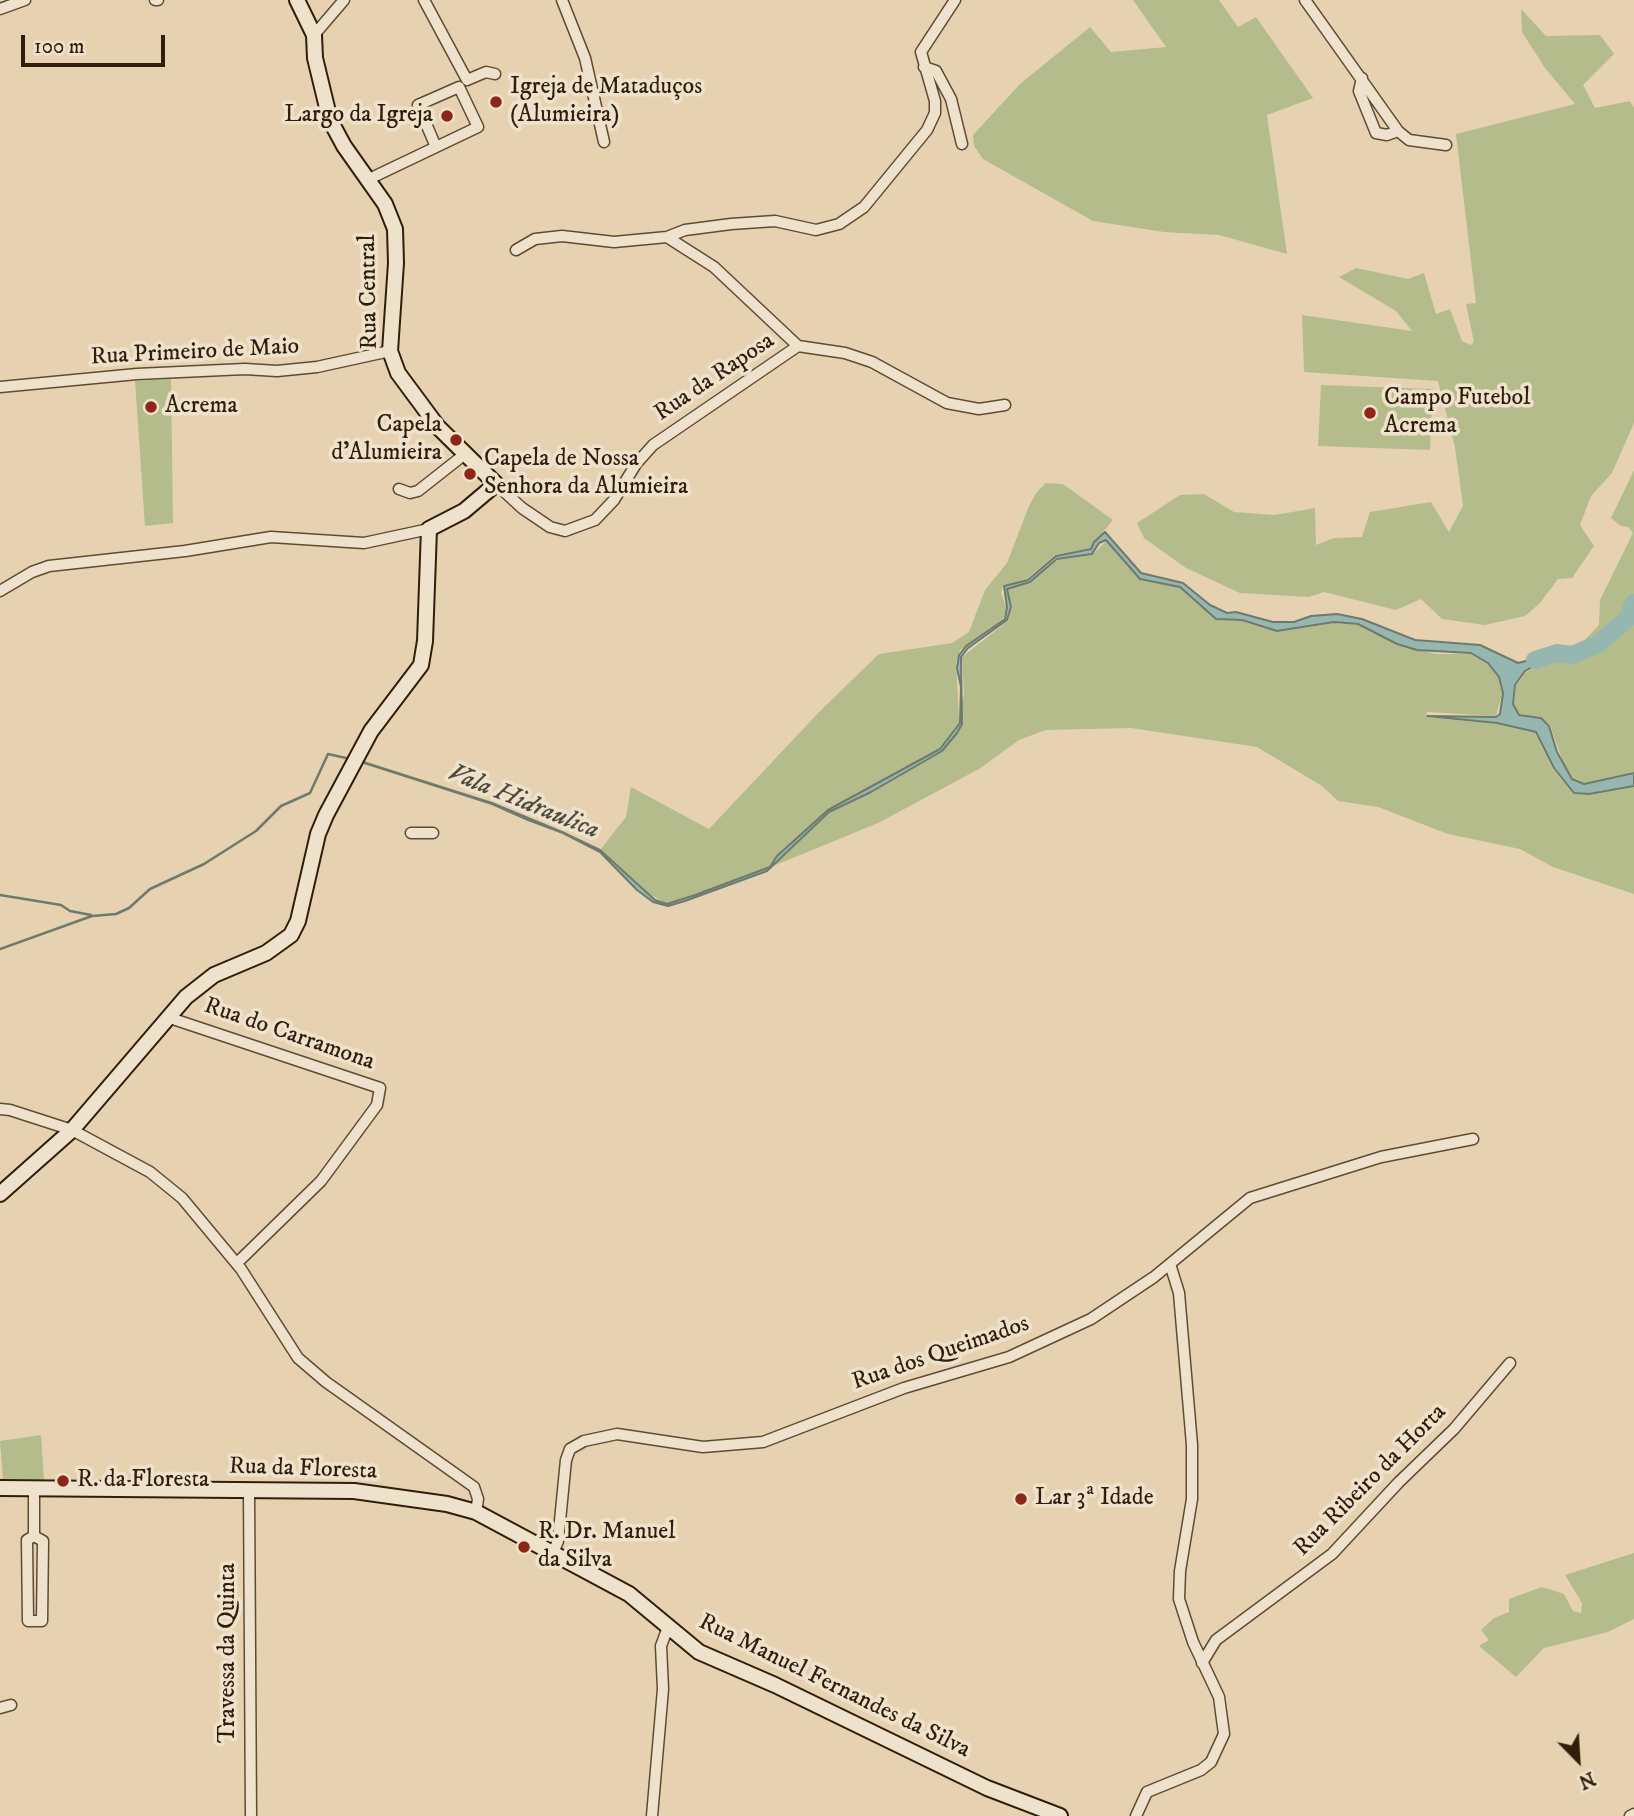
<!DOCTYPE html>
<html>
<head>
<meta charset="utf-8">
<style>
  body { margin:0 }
  #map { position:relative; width:1634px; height:1816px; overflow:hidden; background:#e6d2b0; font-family:"IM FELL DW Pica",serif }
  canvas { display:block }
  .north { position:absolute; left:1543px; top:1725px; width:70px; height:70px; -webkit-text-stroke:5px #efe2cc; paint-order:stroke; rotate:156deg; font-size:19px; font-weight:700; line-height:28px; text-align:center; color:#311e0a }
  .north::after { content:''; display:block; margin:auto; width:24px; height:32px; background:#311e0a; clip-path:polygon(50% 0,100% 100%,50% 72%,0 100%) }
  .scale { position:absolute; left:21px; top:35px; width:144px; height:32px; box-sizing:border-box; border:4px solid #311e0a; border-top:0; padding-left:9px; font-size:21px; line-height:24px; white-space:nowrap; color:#311e0a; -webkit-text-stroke:5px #efe2cc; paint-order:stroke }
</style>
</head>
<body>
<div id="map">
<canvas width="1634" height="1816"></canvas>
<div class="north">N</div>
<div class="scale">100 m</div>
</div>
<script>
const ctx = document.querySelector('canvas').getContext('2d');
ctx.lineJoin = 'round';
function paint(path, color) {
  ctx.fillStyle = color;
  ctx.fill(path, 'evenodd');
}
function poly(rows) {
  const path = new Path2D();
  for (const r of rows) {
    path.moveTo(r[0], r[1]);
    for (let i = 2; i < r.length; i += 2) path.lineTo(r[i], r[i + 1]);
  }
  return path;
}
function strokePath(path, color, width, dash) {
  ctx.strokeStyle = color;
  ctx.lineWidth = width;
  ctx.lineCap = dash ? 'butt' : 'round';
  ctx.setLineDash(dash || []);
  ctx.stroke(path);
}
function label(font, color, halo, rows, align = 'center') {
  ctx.font = font + ' "IM FELL DW Pica",serif';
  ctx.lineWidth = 7;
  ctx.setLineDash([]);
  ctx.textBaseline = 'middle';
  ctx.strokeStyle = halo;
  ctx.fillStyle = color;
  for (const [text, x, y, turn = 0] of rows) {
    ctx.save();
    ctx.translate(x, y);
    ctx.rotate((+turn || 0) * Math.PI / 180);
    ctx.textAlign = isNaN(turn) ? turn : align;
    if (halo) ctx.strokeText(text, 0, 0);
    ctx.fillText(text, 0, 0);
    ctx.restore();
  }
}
paint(poly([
  [1133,0,1219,0,1238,27,1256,17,1313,98,1267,115,1287,254,1219,235,1164,232,1093,221,983,159,974,146,973,135,1020,84,1090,27,1111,52,1166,47],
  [1521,9,1546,36,1600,35,1614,54,1583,85,1595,108,1630,101,1634,108,1634,423,1612,473,1591,496,1580,525,1594,546,1572,578,1558,579,1540,603,1525,616,1485,625,1442,619,1421,599,1396,610,1324,592,1309,597,1240,593,1186,568,1144,538,1137,523,1180,495,1204,494,1234,512,1275,515,1315,508,1316,545,1334,538,1362,537,1370,512,1431,502,1449,532,1463,506,1455,447,1438,381,1304,372,1302,315,1412,331,1396,311,1339,277,1356,268,1408,279,1424,273,1436,314,1450,309,1462,341,1471,345,1474,342,1466,304,1476,303,1456,134,1575,104,1545,68,1522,32],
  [171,379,173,523,145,526,135,381],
  [1321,385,1433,389,1430,450,1318,446],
  [1634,470,1634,772,1584,783,1573,778,1565,768,1550,725,1541,717,1519,714,1514,704,1516,686,1526,672,1582,643,1599,625,1600,600,1633,533,1628,527,1621,526,1611,518],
  [1046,483,1063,484,1113,520,1090,548,1055,555,1027,579,1003,586,1001,593,1006,607,1004,618,960,650,956,662,959,720,964,693,962,657,1008,621,1012,607,1007,589,1030,583,1058,560,1092,555,1106,541,1140,580,1180,587,1216,620,1242,621,1277,632,1334,623,1358,625,1397,645,1437,654,1471,654,1488,664,1498,677,1502,693,1496,716,1427,712,1425,717,1497,724,1535,733,1553,769,1574,794,1589,795,1634,787,1634,894,1553,867,1520,849,1448,834,1378,807,1338,801,1322,786,1257,747,1131,728,1046,730,1019,740,979,769,878,823,766,869,667,904,638,888,600,850,626,817,631,787,709,829,821,710,879,654,952,643,969,632,985,590,1007,563,1029,506,1036,493],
  [41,1435,44,1481,7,1482,3,1479,0,1441],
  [1634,1553,1634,1619,1608,1632,1544,1648,1516,1677,1479,1646,1489,1640,1481,1630,1494,1618,1509,1612,1509,1599,1542,1587,1564,1594,1573,1611,1581,1613,1582,1603,1565,1575]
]), '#b5bc8b');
const water = poly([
  [1105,532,1141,573,1183,583,1210,605,1227,613,1236,612,1273,622,1294,622,1311,616,1337,614,1362,619,1415,640,1480,645,1518,663,1557,653,1525,671,1515,685,1513,704,1519,715,1541,718,1549,726,1557,752,1572,779,1584,784,1634,773,1634,786,1589,794,1574,793,1554,768,1536,732,1497,723,1427,716,1496,717,1500,714,1503,693,1499,677,1488,663,1471,653,1417,650,1397,644,1358,624,1334,622,1277,631,1242,620,1216,619,1180,587,1140,579,1106,540,1099,543,1092,554,1057,559,1030,582,1007,589,1011,607,1007,620,968,648,961,657,962,724,957,733,942,751,871,792,829,812,767,871,685,901,668,906,653,902,637,890,600,852,563,833,528,820,492,804,361,762,338,807,360,761,492,803,562,832,600,850,655,900,667,904,695,895,770,867,777,856,828,810,940,749,960,723,961,687,957,668,959,655,966,646,1005,619,1007,607,1004,586,1028,580,1056,556,1091,549,1094,542,1105,532]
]);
paint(water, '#96b7af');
strokePath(water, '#6e7a6d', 2);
strokePath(poly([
  [0,895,61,905,70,911,91,915],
  [0,949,92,916,116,914,129,908,150,889,204,864,256,831,281,806,310,793,328,754,346,758]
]), '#6e7a6d', 2.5);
strokePath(poly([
  [1535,660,1557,653,1572,655,1598,644,1627,619,1634,603]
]), '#96b7af', 18);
const street = poly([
  [155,0,158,0],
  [424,0,467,80,486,72,495,74],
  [562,0,585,58,604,142],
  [1305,0,1398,131,1409,140,1446,145],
  [0,9,25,0],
  [314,35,344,0],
  [924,67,936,71,951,99,962,144],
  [1362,78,1359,91,1376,133,1387,135,1398,131],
  [369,179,478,127,459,87,418,105,436,147],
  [667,237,714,267,798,346],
  [516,250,535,239,562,236,614,242,667,237,685,230,731,224,775,221,816,230,839,224,864,207,927,130,935,113,935,101,921,52,955,0],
  [798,346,845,353,872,362,947,403,979,409,1005,405],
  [0,387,137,374,245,369,277,371,317,367,390,351],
  [496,484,522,508,550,527,565,531,595,520,614,500,636,464,653,445,798,346],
  [399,489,410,493,418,491,465,454],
  [0,591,32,572,49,566,185,551,271,537,364,543,429,529],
  [411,833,433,833],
  [167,1017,380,1088,377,1105,321,1181,237,1263],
  [0,1109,10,1110,72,1130,150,1172,182,1198,241,1269,298,1358,326,1382,474,1487,478,1499,476,1512],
  [34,1489,34,1536,27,1540,28,1621,42,1621,43,1541,34,1536],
  [249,1490,251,1816],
  [553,1553,558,1541,566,1460,570,1449,584,1441,617,1434,703,1447,763,1442,904,1388,1009,1357,1091,1319,1154,1277,1250,1198,1381,1157,1473,1139],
  [1202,1663,1216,1640,1332,1554,1399,1482,1454,1429,1510,1363],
  [0,1708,11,1705],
  [652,1816,663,1689,661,1646,668,1627],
  [1136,1816,1147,1792,1201,1770,1211,1762,1224,1734,1219,1697,1193,1642,1179,1599,1180,1571,1192,1499,1192,1445,1179,1293,1170,1264],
  [1630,1816,1634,1814]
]);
const secondary = poly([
  [0,1194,72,1130,186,997,214,975,266,953,291,935,298,921,318,834,326,815,371,731,421,665,425,641,429,529,464,511,496,484,438,427,398,373,390,351,396,263,395,229,385,204,344,146,330,120,315,58,314,35,297,0],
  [0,1488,354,1491,447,1504,476,1512,629,1594,699,1652,775,1685,987,1788,1060,1816]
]);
strokePath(street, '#5e4b34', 13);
strokePath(secondary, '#311e0a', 18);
strokePath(street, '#efe2cc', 10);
strokePath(secondary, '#efe2cc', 14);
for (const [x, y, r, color] of [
  [496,102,7,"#8f2418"],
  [447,116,7,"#8f2418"],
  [151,407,7,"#8f2418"],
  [1370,413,7,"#8f2418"],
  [456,440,7,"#8f2418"],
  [470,474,7,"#8f2418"],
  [63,1481,7,"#8f2418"],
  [1021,1499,7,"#8f2418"],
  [524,1547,7,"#8f2418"]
]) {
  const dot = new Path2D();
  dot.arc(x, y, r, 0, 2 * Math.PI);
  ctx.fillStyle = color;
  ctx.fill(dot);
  strokePath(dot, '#efe2cc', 2.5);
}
label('24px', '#311e0a', '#efe2cc', [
  ["Igreja de Mataduços",510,88],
  ["(Alumieira)",510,116],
  ["Largo da Igreja",433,116,"right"],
  ["Campo Futebol",1384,399],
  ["Acrema",1384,427],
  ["Acrema",165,407],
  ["Capela",442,426,"right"],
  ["d'Alumieira",442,454,"right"],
  ["Capela de Nossa",484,460],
  ["Senhora da Alumieira",484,488],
  ["R. da Floresta",77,1481],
  ["Lar 3ª Idade",1035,1499],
  ["R. Dr. Manuel",538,1533],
  ["da Silva",538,1561]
], 'left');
label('24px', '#311e0a', '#efe2cc', [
  ["Rua Central",370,292,-91],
  ["Rua Primeiro de Maio",195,353,-3],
  ["Rua da Raposa",715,378,-34],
  ["Rua do Carramona",289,1035,19],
  ["Rua dos Queimados",941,1354,-19],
  ["Rua da Floresta",303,1470,2],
  ["Rua Ribeiro da Horta",1371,1481,-45],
  ["Travessa da Quinta",229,1653,-90],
  ["Rua Manuel Fernandes da Silva",834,1687,26]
]);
label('italic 26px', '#4f4c3c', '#efe2cc', [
  ["Vala Hidraulica",523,803,22]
]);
</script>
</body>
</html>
